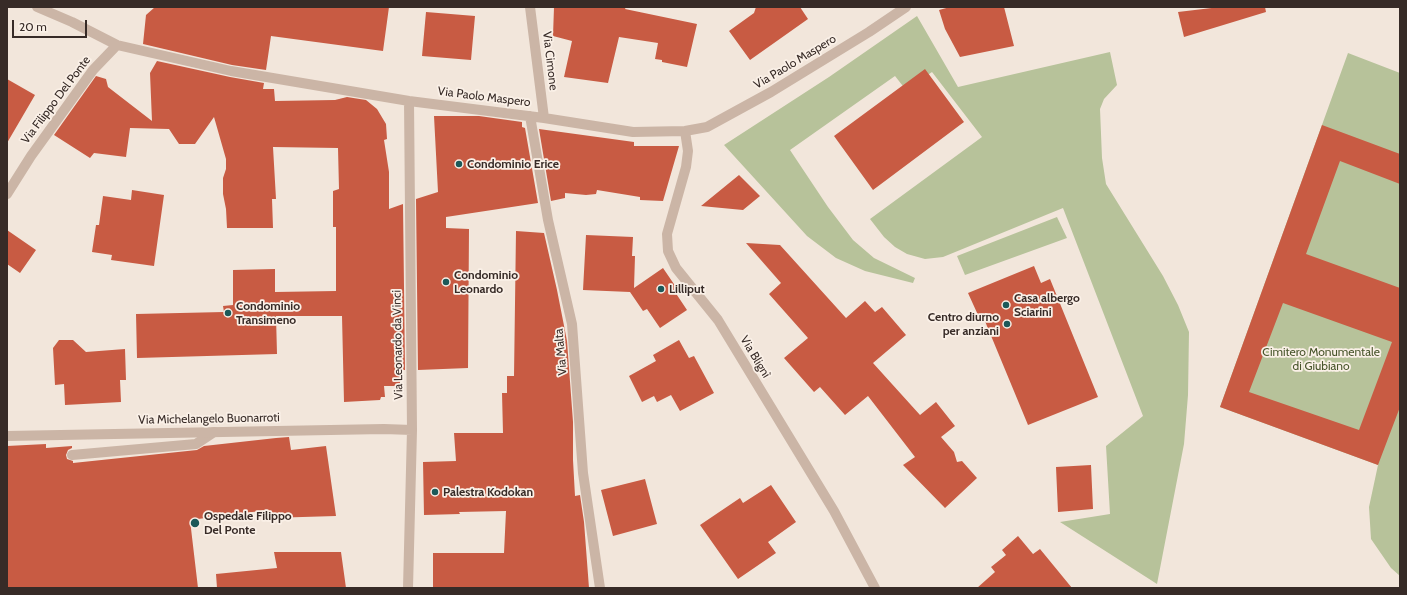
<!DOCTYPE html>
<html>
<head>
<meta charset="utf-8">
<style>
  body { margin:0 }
  #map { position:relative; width:1407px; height:595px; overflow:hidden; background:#f2e6db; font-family:Cabin,sans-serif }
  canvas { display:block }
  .frame { position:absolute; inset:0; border:8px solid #372b27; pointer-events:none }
  .scale { position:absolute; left:12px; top:20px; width:75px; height:18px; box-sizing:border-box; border:2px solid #372b27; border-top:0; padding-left:5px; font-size:12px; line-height:14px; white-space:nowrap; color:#372b27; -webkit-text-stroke:3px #faf0e7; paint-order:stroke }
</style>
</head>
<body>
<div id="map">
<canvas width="1407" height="595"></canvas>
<div class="frame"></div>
<div class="scale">20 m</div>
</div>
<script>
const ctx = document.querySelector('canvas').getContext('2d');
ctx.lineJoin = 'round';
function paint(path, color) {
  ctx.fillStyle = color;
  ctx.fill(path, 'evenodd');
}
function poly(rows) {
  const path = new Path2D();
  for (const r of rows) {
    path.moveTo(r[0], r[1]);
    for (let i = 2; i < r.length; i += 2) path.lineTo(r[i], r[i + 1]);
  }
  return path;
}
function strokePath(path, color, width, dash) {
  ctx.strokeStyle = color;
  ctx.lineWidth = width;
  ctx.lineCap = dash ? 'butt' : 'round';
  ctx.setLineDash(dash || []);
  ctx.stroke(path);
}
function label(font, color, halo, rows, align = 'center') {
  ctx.font = font + ' Cabin,sans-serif';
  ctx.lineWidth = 3.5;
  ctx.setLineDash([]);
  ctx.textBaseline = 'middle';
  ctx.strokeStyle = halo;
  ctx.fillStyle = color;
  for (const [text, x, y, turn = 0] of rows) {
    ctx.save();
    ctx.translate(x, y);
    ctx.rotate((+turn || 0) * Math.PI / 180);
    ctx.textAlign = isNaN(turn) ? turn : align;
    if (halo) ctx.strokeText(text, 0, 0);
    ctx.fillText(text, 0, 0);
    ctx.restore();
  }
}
paint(poly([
  [917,16,958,87,1110,52,1117,85,1104,99,1100,109,1102,158,1106,184,1163,276,1178,305,1189,332,1188,395,1184,444,1157,584,1060,522,1110,514,1106,446,1143,416,1063,208,943,257,925,259,907,254,895,247,884,237,870,219,982,137,932,72,906,90,895,76,790,150,828,207,853,240,874,258,915,278,913,283,865,271,836,258,807,236,724,145,829,77],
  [1348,53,1400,73,1400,576,1391,568,1371,539,1369,507,1378,465,1220,407],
  [1057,217,1067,238,965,275,957,256]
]), '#b7c29a');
paint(poly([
  [155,7,389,7,383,51,271,36,266,70,232,65,143,44,146,15],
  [554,7,626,7,625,9,697,24,687,67,662,62,662,60,655,59,658,43,619,37,608,83,564,77,572,41,553,36],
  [756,7,800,7,808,19,750,60,729,31,754,13],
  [950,7,1004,7,1014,46,960,57,945,29,939,10],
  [1220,7,1265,7,1266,12,1184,37,1178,12],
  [426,12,475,16,471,60,422,56],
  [157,61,230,77,264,83,263,89,274,89,275,101,335,100,347,97,366,100,377,109,386,124,387,139,384,140,389,172,389,209,403,204,405,370,400,370,400,386,384,386,385,397,381,397,380,400,344,402,342,316,276,316,277,354,137,358,136,314,224,312,223,306,233,305,233,270,275,269,275,292,336,291,336,227,333,227,333,191,339,189,338,148,273,147,276,199,272,199,273,228,227,228,226,209,223,194,223,178,226,169,226,159,214,117,195,144,179,144,169,129,130,128,126,157,94,153,90,158,54,135,96,76,106,79,108,87,152,121,150,73],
  [925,69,964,122,873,190,834,136],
  [7,79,35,95,7,143],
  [434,116,479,116,522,122,522,127,525,128,538,203,446,217,446,228,469,229,468,368,418,370,416,199,438,192],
  [1322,125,1400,154,1400,184,1340,161,1306,254,1400,288,1400,407,1378,465,1220,407],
  [1283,303,1392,342,1359,430,1249,392],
  [539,129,634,142,634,146,679,146,663,201,640,200,640,197,597,190,596,194,586,195,565,193,565,198,551,201],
  [739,175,760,196,743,210,701,206],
  [132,190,164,195,154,266,111,260,112,255,92,252,96,225,99,225,103,196,131,200],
  [7,230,36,250,20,273,7,264],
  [516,231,544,233,557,290,567,341,573,422,573,460,575,496,580,495,584,522,589,588,433,588,433,553,504,553,506,511,459,512,460,514,424,515,423,462,456,461,454,433,503,433,502,393,507,393,507,376,514,376],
  [586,235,633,237,632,256,635,256,634,288,663,268,678,290,675,292,687,310,660,328,647,309,643,311,630,292,583,290],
  [746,243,780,245,846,318,865,301,875,312,882,307,906,335,873,363,920,415,936,402,955,426,941,437,954,452,957,462,962,461,977,478,945,508,903,465,915,457,868,396,845,415,820,387,814,392,784,358,808,338,769,294,781,283],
  [1034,266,1041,283,1050,279,1098,397,1028,425,982,314,978,315,968,293],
  [59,340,73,340,86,352,125,349,126,380,120,380,121,402,65,405,64,384,55,385,53,348],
  [679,340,689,358,694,356,714,393,680,411,671,395,657,402,654,396,642,402,629,376,656,361,653,355],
  [289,437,291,450,326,446,336,516,269,518,268,510,190,520,198,588,7,588,7,446,46,444,46,448,72,446,72,448,68,450,66,455,67,459,73,461,73,463,197,450,204,446,276,438],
  [1091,465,1093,509,1058,512,1056,467],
  [645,479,657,524,613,536,601,490],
  [771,485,796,522,768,542,776,553,738,579,700,525,740,498,743,503],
  [1018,536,1033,554,1040,549,1072,588,977,588,995,572,991,567,1006,555,1002,550],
  [274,552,341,552,346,588,217,588,216,574,277,568]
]), '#c85b43');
strokePath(poly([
  [72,455,196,444,214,432]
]), '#cbb5a6', 10);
strokePath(poly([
  [37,7,72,22,117,45,231,71,409,101,544,118,633,132,685,131,707,127,771,92,869,32,906,7],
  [530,7,544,118],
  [530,116,548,220,572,324,583,473,600,588],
  [685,131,688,151,686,167,667,234,668,251,676,268,718,320,834,511,875,588],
  [7,194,31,156,93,70,117,45],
  [7,436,384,429,412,430],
  [408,588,412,430,409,101]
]), '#cbb5a6', 10);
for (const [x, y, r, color] of [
  [459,164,4,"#1c5959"],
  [446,282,4,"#1c5959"],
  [661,289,4,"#1c5959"],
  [1006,305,4,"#1c5959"],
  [228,313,4,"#1c5959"],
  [1007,324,4,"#1c5959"],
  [435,492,4,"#1c5959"],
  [195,523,5,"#1c5959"]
]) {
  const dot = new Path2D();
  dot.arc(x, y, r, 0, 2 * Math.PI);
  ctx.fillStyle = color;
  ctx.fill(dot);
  strokePath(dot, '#faf0e7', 1.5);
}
label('12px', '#372b27', '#faf0e7', [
  ["Via Cimone",550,61,83],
  ["Via Paolo Maspero",795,62,-31],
  ["Via Paolo Maspero",484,97,7],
  ["Via Filippo Del Ponte",56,100,-53],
  ["Via Leonardo da Vinci",398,345,-91],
  ["Via Malta",561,352,-95],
  ["Via Blignì",755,357,59],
  ["Via Michelangelo Buonarroti",209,419,-1]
]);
label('bold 12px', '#372b27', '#faf0e7', [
  ["Condominio Erice",467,164],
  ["Condominio",454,275],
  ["Leonardo",454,289],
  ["Lilliput",669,289],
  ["Casa albergo",1014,298],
  ["Sciarini",1014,312],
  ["Condominio",236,306],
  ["Transimeno",236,320],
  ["Centro diurno",999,317,"right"],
  ["per anziani",999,331,"right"],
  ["Palestra Kodokan",443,492],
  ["Ospedale Filippo",204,516],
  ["Del Ponte",204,530]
], 'left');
label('12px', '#48552b', '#faf0e7', [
  ["Cimitero Monumentale",1321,352],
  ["di Giubiano",1321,366]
]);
</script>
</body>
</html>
